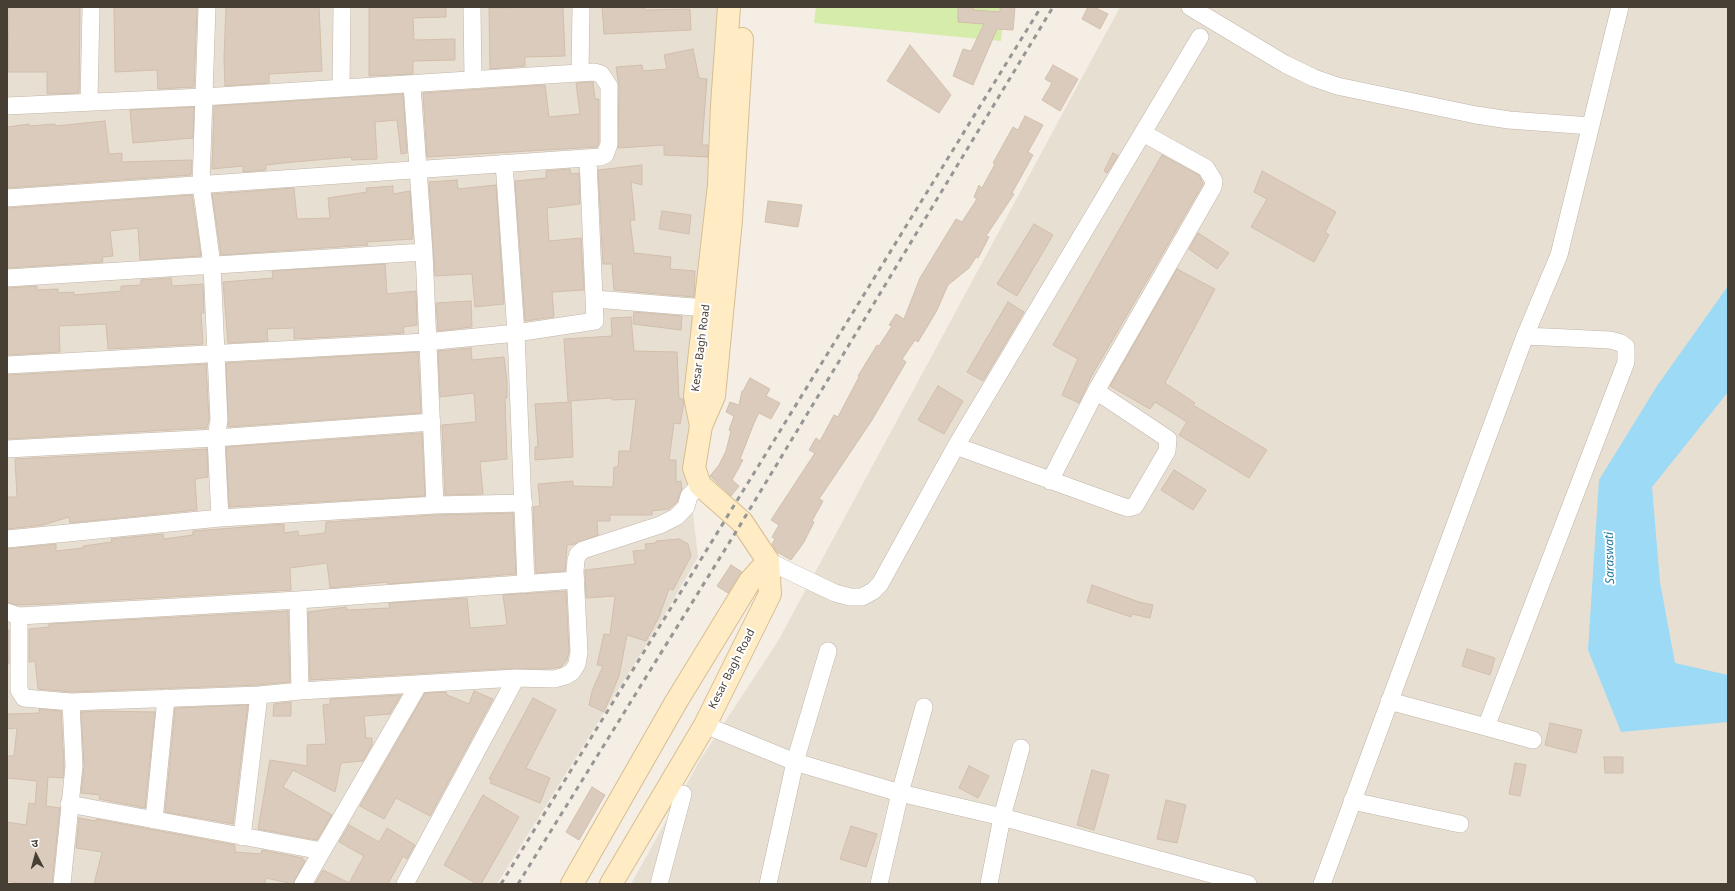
<!DOCTYPE html>
<html>
<head>
<meta charset="utf-8">
<style>
  body { margin:0 }
  #map { position:relative; width:1735px; height:891px; overflow:hidden; background:#f4eee5; font-family:"Noto Sans","Noto Sans Devanagari",sans-serif }
  canvas { display:block }
  .frame { position:absolute; inset:0; border:8px solid #473e34; pointer-events:none }
  .north { position:absolute; left:16px; top:835px; width:40px; height:40px; -webkit-text-stroke:3px #fff; paint-order:stroke; rotate:354deg; font-size:11px; font-weight:700; line-height:16px; text-align:center; color:#473e34 }
  .north::after { content:''; display:block; margin:auto; width:14px; height:18px; background:#473e34; clip-path:polygon(50% 0,100% 100%,50% 72%,0 100%) }
</style>
</head>
<body>
<div id="map">
<canvas width="1735" height="891"></canvas>
<div class="frame"></div>
<div class="north">उ</div>
</div>
<script>
const ctx = document.querySelector('canvas').getContext('2d');
ctx.lineJoin = 'round';
function paint(path, color) {
  ctx.fillStyle = color;
  ctx.fill(path, 'evenodd');
}
function poly(rows) {
  const path = new Path2D();
  for (const r of rows) {
    path.moveTo(r[0], r[1]);
    for (let i = 2; i < r.length; i += 2) path.lineTo(r[i], r[i + 1]);
  }
  return path;
}
function strokePath(path, color, width, dash) {
  ctx.strokeStyle = color;
  ctx.lineWidth = width;
  ctx.lineCap = dash ? 'butt' : 'round';
  ctx.setLineDash(dash || []);
  ctx.stroke(path);
}
function label(font, color, halo, rows, align = 'center') {
  ctx.font = font + ' "Noto Sans",sans-serif';
  ctx.lineWidth = 4;
  ctx.setLineDash([]);
  ctx.textBaseline = 'middle';
  ctx.strokeStyle = halo;
  ctx.fillStyle = color;
  for (const [text, x, y, turn = 0] of rows) {
    ctx.save();
    ctx.translate(x, y);
    ctx.rotate((+turn || 0) * Math.PI / 180);
    ctx.textAlign = isNaN(turn) ? turn : align;
    if (halo) ctx.strokeText(text, 0, 0);
    ctx.fillText(text, 0, 0);
    ctx.restore();
  }
}
paint(poly([
  [7,7,723,7,689,479,698,557,658,626,497,884,7,884],
  [1120,7,1728,7,1728,884,631,884,700,760,778,641]
]), '#e8dfd3');
paint(poly([
  [816,7,1004,7,1001,41,814,23]
]), '#d5ecaa');
paint(poly([
  [1728,286,1728,392,1652,487,1660,582,1675,663,1728,675,1728,722,1621,732,1588,650,1599,480,1657,386]
]), '#9cdaf6');
const building = poly([
  [9,7,80,7,79,93,47,94,47,72,8,72,9,7],
  [114,7,197,7,194,87,158,89,157,70,115,72,114,7],
  [226,7,319,7,322,71,269,74,269,83,225,86,224,58,226,7],
  [369,7,446,7,446,17,413,18,414,40,455,39,455,60,413,61,413,74,369,76,369,7],
  [563,7,565,56,525,57,525,66,490,69,489,8,563,7],
  [602,7,644,7,645,10,690,9,691,30,604,34,602,7],
  [958,7,973,7,973,10,1000,12,1000,7,1015,7,1013,30,997,29,973,85,953,76,963,49,971,51,984,24,958,22,958,7],
  [1088,7,1094,7,1108,14,1100,29,1082,19,1088,7],
  [910,45,951,95,939,113,887,81,910,45],
  [693,49,699,78,707,79,702,145,708,145,708,157,664,155,664,145,618,148,619,86,616,67,642,65,643,71,667,69,664,55,693,49],
  [1053,65,1078,79,1060,111,1042,100,1052,83,1045,79,1053,65],
  [593,82,595,99,599,99,599,142,597,147,427,157,423,93,545,85,549,117,580,114,576,83,593,82],
  [403,94,407,153,401,154,397,120,375,122,377,159,352,160,351,157,294,162,266,165,266,170,243,172,243,166,212,169,214,106,403,94],
  [194,107,193,138,133,143,130,110,194,107],
  [1025,116,1043,125,1028,152,1033,155,1012,193,1014,194,986,236,989,237,978,258,976,257,969,268,948,285,936,312,918,342,915,340,902,359,906,362,872,420,819,499,823,501,812,521,814,522,804,542,791,560,777,552,772,544,775,539,772,537,779,525,771,520,815,453,809,450,816,438,820,441,834,415,838,417,859,377,858,376,877,345,879,346,892,326,889,325,896,314,904,319,920,278,956,219,962,222,977,199,974,197,979,185,982,188,995,164,993,163,1013,127,1018,130,1025,116],
  [105,121,109,154,122,153,122,162,192,160,191,175,7,188,7,127,29,124,29,126,55,124,55,126,105,121],
  [1113,153,1118,156,1107,173,1104,171,1113,153],
  [1162,155,1199,175,1203,184,1092,375,1079,403,1062,395,1078,359,1053,345,1162,155],
  [642,165,642,185,631,182,635,220,630,220,634,253,671,257,670,269,695,271,694,297,614,290,612,264,603,264,598,170,642,165],
  [570,169,571,174,579,173,580,204,547,208,549,241,581,238,584,290,552,292,554,317,525,321,515,181,546,178,546,171,570,169],
  [1262,171,1336,212,1325,232,1329,235,1314,262,1251,227,1267,199,1254,192,1262,171],
  [457,180,458,189,496,185,504,304,475,307,472,274,435,276,429,182,457,180],
  [393,186,393,194,410,191,413,239,367,242,368,245,221,255,212,194,294,188,297,219,330,218,328,198,367,192,366,188,393,186],
  [192,195,201,256,140,260,138,228,110,231,113,256,102,257,103,262,7,268,7,208,192,195],
  [768,201,802,205,798,227,765,222,768,201],
  [662,211,691,215,689,234,659,229,662,211],
  [1034,224,1053,235,1017,296,997,284,1034,224],
  [1198,233,1229,253,1217,269,1189,249,1198,233],
  [385,264,387,294,416,291,417,325,403,327,404,333,294,339,294,328,267,329,268,341,228,343,223,282,273,278,272,271,385,264],
  [1177,269,1215,289,1165,383,1195,403,1193,405,1267,450,1249,478,1179,435,1187,422,1155,402,1150,409,1110,386,1177,269],
  [171,278,172,286,203,284,204,313,201,313,203,344,108,349,106,324,59,326,60,352,7,355,7,288,37,286,37,290,58,289,58,293,74,292,74,295,121,291,121,286,141,285,141,280,171,278],
  [471,301,472,327,438,331,436,303,471,301],
  [1008,302,1024,312,983,381,967,372,1008,302],
  [634,312,682,316,681,330,633,324,634,312],
  [631,317,634,351,677,352,679,398,683,399,684,403,680,424,674,423,669,460,676,460,676,482,681,481,682,489,677,502,669,509,652,511,652,515,610,515,610,521,597,521,598,535,575,544,567,545,565,571,536,573,533,507,540,506,538,484,573,481,573,486,613,487,614,467,618,467,619,451,630,451,636,399,612,400,612,398,568,401,564,339,612,336,611,318,631,317],
  [471,348,472,360,504,357,507,382,507,398,505,398,507,459,480,462,483,494,445,495,442,425,476,422,474,393,440,397,438,351,471,348],
  [418,352,421,413,228,427,226,363,418,352],
  [206,364,209,419,207,428,7,439,7,375,206,364],
  [750,378,770,389,766,396,780,403,771,419,759,413,754,423,740,459,743,460,732,480,739,486,731,496,710,476,719,465,726,451,731,431,729,430,734,416,726,412,730,402,739,405,742,391,743,391,750,378],
  [938,386,963,401,944,434,918,420,938,386],
  [571,402,573,457,535,460,535,447,538,447,535,404,571,402],
  [422,433,425,496,229,507,226,447,422,433],
  [207,449,208,477,195,479,197,510,70,523,69,517,43,525,7,529,7,497,17,497,15,459,207,449],
  [1174,470,1206,490,1193,510,1161,490,1174,470],
  [513,513,516,574,388,584,387,582,330,588,327,563,290,568,291,590,47,604,17,605,7,602,7,549,56,544,56,551,83,548,83,546,112,542,111,539,163,534,164,539,193,535,193,531,284,524,284,533,298,531,299,536,325,533,326,522,435,515,513,513],
  [679,539,688,544,691,556,673,590,669,589,659,617,646,641,627,635,619,676,604,712,589,705,592,691,603,666,597,665,604,634,610,635,615,596,586,598,585,570,635,564,633,551,646,550,645,544,656,543,656,541,679,539],
  [731,565,742,572,728,593,717,586,731,565],
  [1092,585,1139,602,1153,605,1150,618,1132,614,1131,617,1087,602,1092,585],
  [566,591,569,651,567,660,561,667,546,669,498,669,310,680,308,612,346,607,347,610,390,608,389,603,467,598,470,628,507,625,503,595,566,591],
  [288,611,290,682,258,685,71,692,38,689,35,661,29,662,29,629,49,627,49,624,288,611],
  [7,630,9,630,9,664,7,664,7,630],
  [1467,649,1495,658,1490,675,1462,666,1467,649],
  [474,691,493,699,430,816,396,798,384,819,360,806,425,693,446,692,447,695,469,704,474,691],
  [401,695,390,714,364,716,366,738,372,738,372,745,363,761,341,763,335,792,293,770,283,787,332,815,317,840,258,829,270,760,307,766,307,745,326,744,323,705,330,704,330,699,401,695],
  [533,698,556,710,526,768,550,778,540,803,490,783,492,780,489,779,533,698],
  [291,702,291,716,273,716,274,704,291,702],
  [248,705,233,824,165,812,175,708,248,705],
  [39,709,61,711,64,766,63,778,48,777,46,806,60,808,52,884,23,884,7,881,7,822,26,825,29,803,35,804,37,781,7,778,7,756,14,756,17,728,7,729,7,714,40,713,39,709],
  [100,711,155,712,145,808,99,799,100,795,81,793,84,766,81,712,100,711],
  [1550,723,1582,730,1576,753,1545,745,1550,723],
  [1604,757,1623,757,1623,773,1605,773,1604,757],
  [1515,763,1526,765,1520,796,1509,794,1515,763],
  [969,766,989,776,978,798,959,788,969,766],
  [1092,770,1109,775,1094,830,1077,825,1092,770],
  [592,787,605,795,579,840,566,832,592,787],
  [483,795,519,817,481,884,477,884,444,865,483,795],
  [1166,800,1186,805,1177,843,1157,839,1166,800],
  [79,818,96,821,96,819,235,845,235,852,261,854,262,850,303,858,302,859,305,861,293,884,266,878,265,884,94,884,102,852,76,848,79,818],
  [349,825,379,842,387,828,415,845,407,859,403,856,388,884,315,884,323,870,349,883,364,856,339,842,349,825],
  [851,826,877,834,866,867,840,859,851,826]
]);
paint(building, '#dacbbc');
strokePath(building, '#d2bfac', 1);
const street = poly([
  [207,7,201,184,212,265,219,420,216,438,220,518],
  [472,7,473,79],
  [1190,7,1285,64,1314,78,1337,86,1476,115,1509,120,1591,126],
  [580,73,581,7],
  [412,85,424,252,435,505],
  [341,88,342,7],
  [89,101,91,7],
  [7,106,203,97,594,72,601,74,609,86,609,144,605,155,600,157,7,198],
  [504,163,516,333,526,584],
  [7,278,424,252],
  [595,299,706,308],
  [7,365,426,342,516,333,595,321,588,159],
  [956,446,1119,505,1128,508,1135,506,1167,451,1168,439,1096,391],
  [7,449,216,438,432,422],
  [1050,481,1096,391,1213,187,1214,181,1206,168,1143,133],
  [7,539,220,518,435,505,524,503],
  [768,561,835,593,850,597,862,597,873,591,880,584,956,446,1200,37],
  [298,600,300,691],
  [7,612,19,616,298,600,576,580],
  [19,616,19,690,24,698,71,702,259,695,300,691,516,678,554,679,565,676,572,672,577,664,579,652,575,571,576,560,578,554,583,550,660,525,676,517,686,507,689,496,700,485],
  [1389,701,1486,727,1626,362,1626,347,1621,343,1610,340,1525,336],
  [705,725,795,762,900,793,1002,817,1248,884],
  [1486,727,1533,740],
  [1352,801,1460,824],
  [69,804,322,851],
  [154,820,166,698],
  [242,837,259,695],
  [62,884,74,766,71,702],
  [303,884,419,684],
  [405,884,516,678],
  [659,884,683,794],
  [768,884,795,762,828,651],
  [879,884,900,793,924,707],
  [989,884,1002,817,1021,748],
  [1322,884,1525,336,1559,255,1620,7]
]);
const secondary = poly([
  [701,426,714,396,731,220,742,39],
  [572,884,676,702,750,581,768,561],
  [611,884,705,725,770,594,768,561,742,522,700,485,694,468,701,426,695,396,719,185,722,105,729,7]
]);
strokePath(street, '#c0b5a7', 18);
strokePath(secondary, '#d7be91', 24);
strokePath(street, '#fff', 17);
strokePath(secondary, '#ffebc4', 22);
strokePath(poly([
  [501,884,1041,7],
  [518,884,742,522,1053,7]
]), '#969696', 3, [5, 5]);
label('11px', '#473e34', '#fff', [
  ["Kesar Bagh Road",701,348,-83],
  ["Kesar Bagh Road",732,669,-63]
]);
label('italic 12px', '#2179a2', '#fff', [
  ["Saraswati",1610,558,-91]
]);
</script>
</body>
</html>
